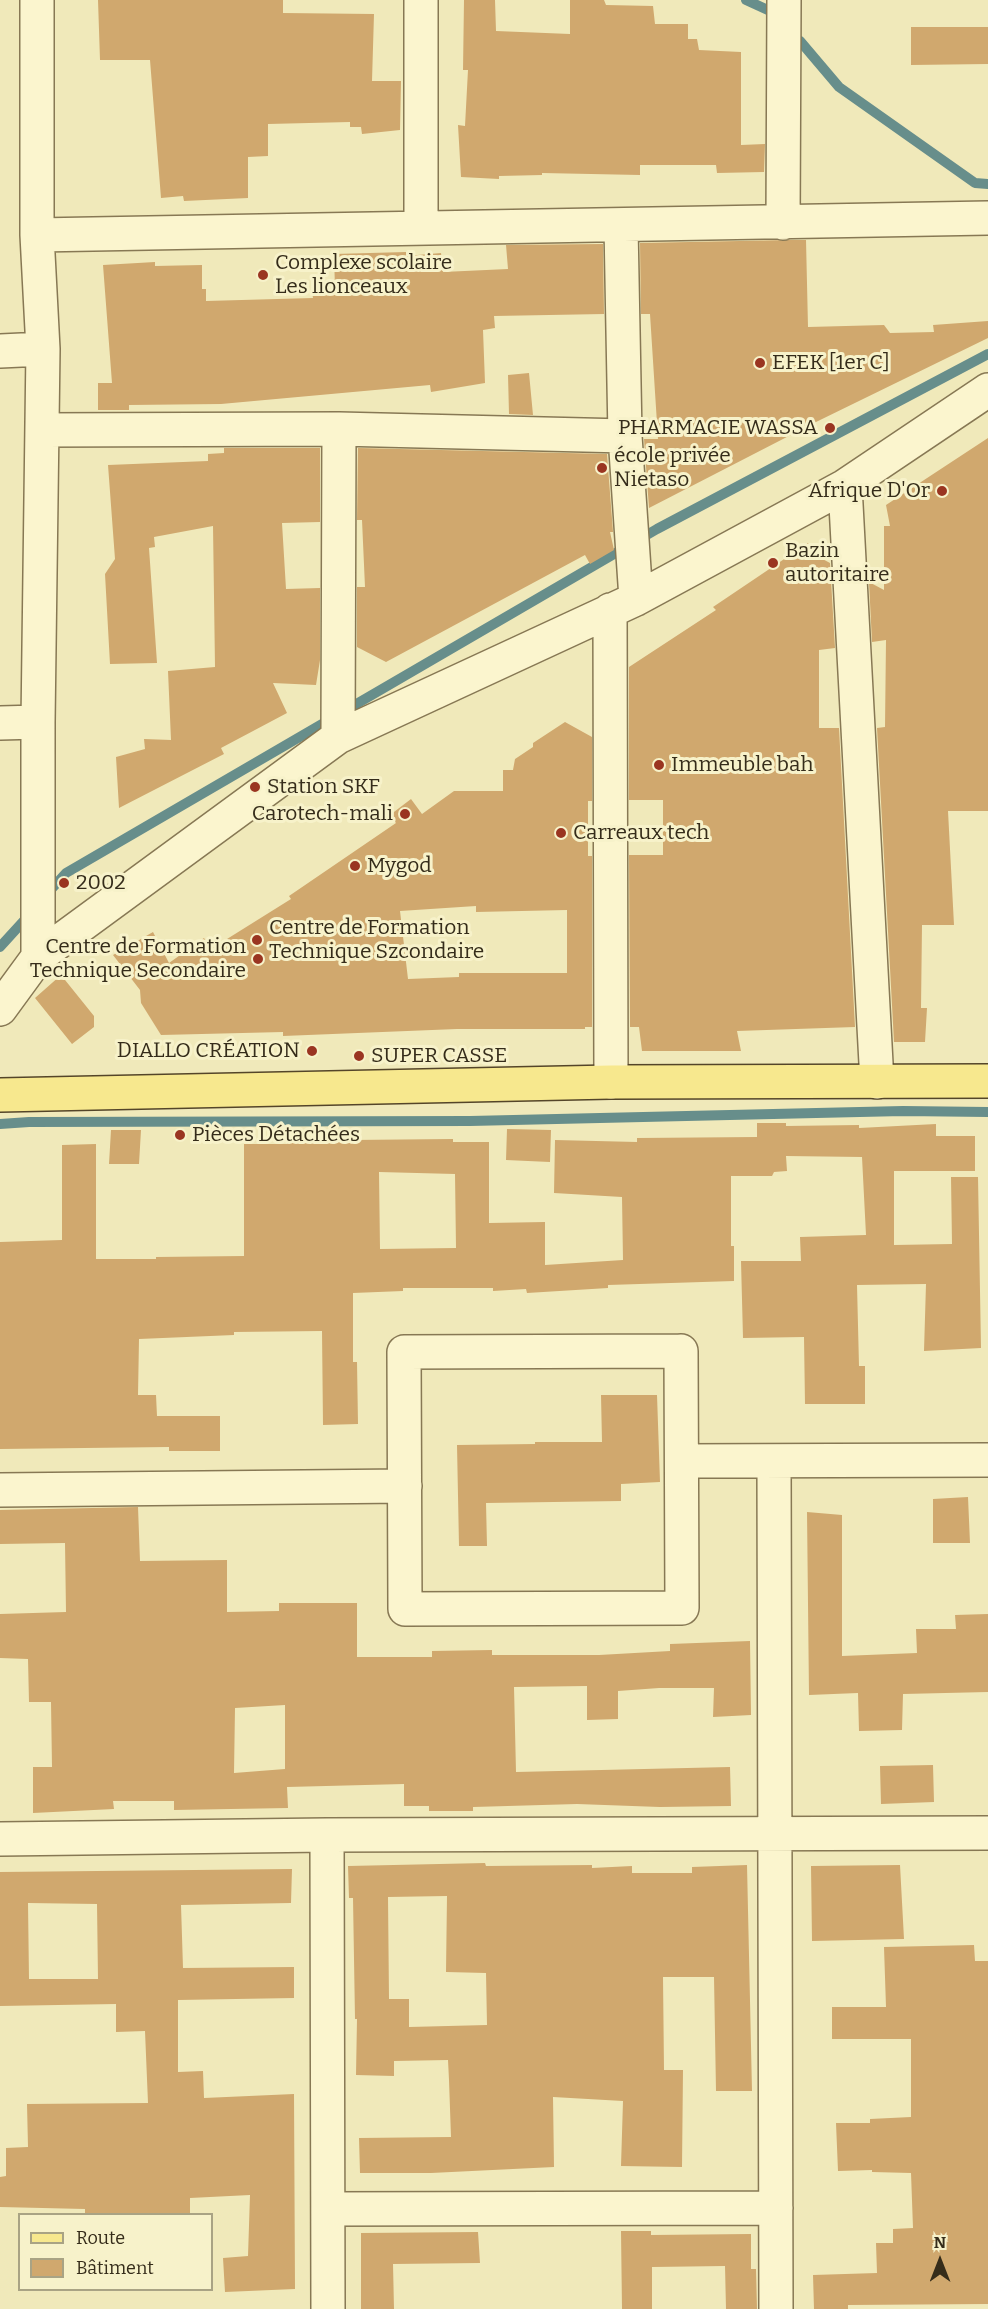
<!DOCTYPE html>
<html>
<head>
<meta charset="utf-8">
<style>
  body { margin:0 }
  #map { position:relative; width:988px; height:2309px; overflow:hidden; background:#f0e9ba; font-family:Bitter,serif }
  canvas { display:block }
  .legend { position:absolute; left:18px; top:2213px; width:195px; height:78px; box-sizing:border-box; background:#f7f2ca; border:2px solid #a9a384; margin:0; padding:8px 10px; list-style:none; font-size:18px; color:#352c1a }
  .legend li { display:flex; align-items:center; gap:12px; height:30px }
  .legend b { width:30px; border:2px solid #a9a384 }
  .north { position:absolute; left:910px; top:2231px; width:60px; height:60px; -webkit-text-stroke:4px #f7f2ca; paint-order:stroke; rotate:0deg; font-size:16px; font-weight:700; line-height:24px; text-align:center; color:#352c1a }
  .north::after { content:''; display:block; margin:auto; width:21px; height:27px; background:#352c1a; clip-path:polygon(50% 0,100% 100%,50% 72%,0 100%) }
</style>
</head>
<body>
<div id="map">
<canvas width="988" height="2309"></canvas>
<ul class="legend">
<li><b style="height:8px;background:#f7e88e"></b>Route</li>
<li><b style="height:16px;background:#d0a86e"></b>Bâtiment</li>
</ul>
<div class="north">N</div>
</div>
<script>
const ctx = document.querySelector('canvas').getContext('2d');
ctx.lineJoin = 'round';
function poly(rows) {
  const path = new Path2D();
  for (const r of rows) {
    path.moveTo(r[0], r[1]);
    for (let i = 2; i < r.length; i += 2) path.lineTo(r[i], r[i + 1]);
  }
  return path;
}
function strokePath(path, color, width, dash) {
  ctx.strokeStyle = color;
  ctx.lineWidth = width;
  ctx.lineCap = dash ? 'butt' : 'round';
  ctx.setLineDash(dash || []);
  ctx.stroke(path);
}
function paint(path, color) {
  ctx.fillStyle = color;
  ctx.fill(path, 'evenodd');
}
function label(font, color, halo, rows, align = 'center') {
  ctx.font = font + ' Bitter,serif';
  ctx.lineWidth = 6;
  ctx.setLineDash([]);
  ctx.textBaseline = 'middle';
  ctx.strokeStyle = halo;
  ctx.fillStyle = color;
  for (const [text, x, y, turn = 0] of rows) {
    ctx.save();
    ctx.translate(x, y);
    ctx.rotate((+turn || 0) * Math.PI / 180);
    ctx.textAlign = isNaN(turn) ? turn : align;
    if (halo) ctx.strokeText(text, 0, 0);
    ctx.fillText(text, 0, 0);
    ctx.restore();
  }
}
strokePath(poly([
  [746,0,770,11],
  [800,41,839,87,975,183,988,184],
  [46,895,66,873,657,529,988,354],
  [0,947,30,914],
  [0,1124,29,1122,470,1121,903,1111,988,1112]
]), '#678e8b', 10);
paint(poly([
  [98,0,283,0,283,13,374,14,372,81,401,81,400,130,362,134,361,127,350,127,350,122,268,124,268,156,248,157,248,198,184,201,183,196,161,198,150,60,100,60],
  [464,0,495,0,496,31,570,34,570,0,604,0,606,5,653,6,655,24,688,24,688,39,697,39,699,50,741,52,741,145,765,144,764,172,717,173,716,165,640,165,640,175,542,173,542,175,499,176,499,179,461,177,458,125,465,126,468,70,463,70],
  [911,27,988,27,988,64,911,65],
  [789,240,806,240,808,327,884,325,890,333,934,332,933,325,988,321,988,338,816,422,649,508,644,439,658,439,650,314,641,314,640,243],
  [603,244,604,314,494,316,495,328,483,330,485,383,431,392,430,385,221,404,129,405,129,410,98,410,98,383,112,383,103,265,155,262,155,266,202,265,202,289,206,289,206,301,313,298,312,291,335,289,334,254,406,252,406,256,441,253,443,272,508,269,506,245],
  [529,373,533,415,509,414,508,375],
  [988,438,988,811,948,811,954,925,922,925,921,1008,927,1008,925,1042,894,1042,877,728,885,727,886,640,872,642,869,582,884,590,884,526,890,526,886,505],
  [224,448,320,448,320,522,282,523,286,589,320,588,320,660,316,685,273,683,287,713,221,748,224,754,119,808,116,757,145,749,144,739,171,740,168,671,215,667,213,526,154,537,155,547,149,548,157,663,110,664,105,574,115,559,108,465,208,461,208,454,224,453],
  [358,448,607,454,613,532,610,532,614,550,590,564,585,555,386,662,357,647,357,587,365,587,362,520,357,520],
  [808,543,817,556,830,563,835,648,819,650,819,728,839,728,855,1027,737,1031,741,1051,642,1051,639,1027,630,1027,629,855,663,855,663,800,629,800,629,667,716,610,713,607],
  [565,722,592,737,592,801,588,801,588,856,592,856,592,1027,585,1027,585,1029,457,1029,283,1036,283,1032,161,1035,141,1003,140,990,113,955,153,932,169,963,204,938,211,949,291,899,289,896,396,823,390,815,411,799,422,814,454,791,503,791,503,770,513,770,515,759,533,747,533,743],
  [476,906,476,912,567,910,567,973,459,973,459,977,408,979,400,911],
  [61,975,94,1016,94,1027,72,1044,35,998],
  [757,1123,786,1123,786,1126,859,1125,859,1128,936,1124,936,1136,975,1136,975,1171,894,1171,894,1245,952,1244,951,1177,978,1177,981,1348,924,1351,926,1284,857,1285,859,1366,865,1366,865,1404,805,1404,804,1337,743,1338,741,1261,801,1261,800,1237,866,1235,862,1157,786,1156,787,1171,774,1172,772,1176,731,1176,731,1246,734,1246,734,1281,608,1285,608,1288,527,1293,526,1289,493,1291,493,1288,403,1288,403,1291,353,1293,353,1362,357,1362,358,1424,323,1425,322,1331,234,1332,234,1335,139,1339,138,1395,156,1395,157,1416,220,1416,220,1451,169,1451,169,1447,0,1449,0,1242,62,1240,62,1145,96,1144,96,1259,156,1259,156,1257,244,1256,244,1144,287,1144,287,1143,352,1140,453,1139,453,1142,489,1142,489,1223,545,1222,545,1265,623,1260,622,1197,554,1193,555,1140,637,1142,637,1138,757,1137],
  [379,1172,455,1174,456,1248,380,1249],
  [507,1129,551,1130,550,1162,506,1160],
  [111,1130,141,1130,139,1164,109,1164],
  [601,1395,657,1395,660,1482,621,1484,621,1501,486,1503,487,1546,459,1546,457,1445,535,1444,535,1442,602,1442],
  [968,1497,970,1543,933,1543,933,1499],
  [138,1507,140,1561,227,1560,227,1612,279,1611,279,1603,357,1603,357,1657,432,1657,432,1651,492,1650,492,1655,599,1655,670,1651,670,1644,750,1641,751,1715,713,1717,714,1688,659,1688,618,1691,618,1719,587,1720,587,1686,514,1687,516,1772,730,1767,731,1806,660,1807,577,1804,473,1807,473,1811,429,1811,429,1806,404,1806,404,1784,287,1787,288,1808,174,1810,174,1801,113,1801,114,1809,33,1813,33,1767,52,1767,51,1702,29,1702,28,1659,0,1658,0,1614,66,1612,65,1543,0,1544,0,1510],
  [285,1705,285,1769,234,1773,235,1708],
  [807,1512,842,1515,842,1656,917,1653,916,1629,956,1629,955,1615,988,1614,988,1692,903,1694,902,1730,859,1731,858,1693,809,1695],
  [933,1765,934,1802,881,1804,880,1766],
  [485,1863,486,1866,592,1865,592,1868,632,1866,632,1873,692,1873,692,1867,747,1865,752,2091,716,2091,714,1977,663,1977,664,2070,683,2070,682,2167,621,2166,623,2101,553,2097,554,2167,431,2173,360,2173,359,2138,451,2137,449,2080,448,2060,394,2061,394,2076,356,2075,357,2019,355,2019,353,1898,349,1898,348,1866],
  [447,1896,446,1972,486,1973,487,2025,409,2027,409,1999,389,1999,388,1897],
  [900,1865,904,1939,812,1941,811,1866],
  [292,1869,291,1903,181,1905,183,1968,294,1967,294,1998,178,2000,178,2072,203,2071,204,2098,294,2094,295,2289,225,2292,223,2258,248,2256,250,2195,190,2198,190,2214,85,2214,85,2209,0,2207,0,2177,6,2176,6,2148,28,2147,27,2104,148,2103,145,2031,116,2032,116,2004,0,2006,0,1872],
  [28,1903,97,1904,98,1979,29,1979],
  [974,1945,975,1961,988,1961,988,2304,848,2305,848,2309,814,2309,813,2275,877,2273,876,2243,893,2243,893,2229,913,2228,911,2173,872,2172,872,2170,838,2171,836,2123,870,2123,870,2119,911,2117,911,2039,832,2039,832,2007,886,2007,884,1947],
  [621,2231,651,2231,651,2235,751,2234,751,2269,756,2269,757,2309,726,2309,725,2266,652,2267,652,2309,622,2309],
  [478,2232,480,2263,393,2264,394,2309,361,2309,361,2233]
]), '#d0a86e');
const minor = poly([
  [37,0,37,235,43,349,38,722,38,957],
  [421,0,421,228],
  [783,223,784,0],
  [621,226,625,436,636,599],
  [37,235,988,218],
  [0,351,43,349],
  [43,430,339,429,625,436],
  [845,486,877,1082],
  [610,610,611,1082],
  [0,723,38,722],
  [338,737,339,429],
  [0,1009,38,957,338,737,636,599,845,486,988,390],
  [681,1351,682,1608,405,1609,404,1352,681,1351],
  [682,1461,988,1460],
  [774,1461,776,2309],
  [0,1490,405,1486],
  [327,1835,328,2309],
  [0,1839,327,1835,988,1833],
  [328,2209,776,2208]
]);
const major = poly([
  [0,1095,611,1082,988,1081]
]);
strokePath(minor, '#877854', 36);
strokePath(major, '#544529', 36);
strokePath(minor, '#fbf5ce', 33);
strokePath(major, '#f7e88e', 33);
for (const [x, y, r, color] of [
  [263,275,6,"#9a3521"],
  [760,363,6,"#9a3521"],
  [830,428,6,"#9a3521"],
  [602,468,6,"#9a3521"],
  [942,491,6,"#9a3521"],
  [773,563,6,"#9a3521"],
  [659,765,6,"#9a3521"],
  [255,787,6,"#9a3521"],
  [405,814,6,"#9a3521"],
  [561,833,6,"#9a3521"],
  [355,866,6,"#9a3521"],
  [64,883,6,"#9a3521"],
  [257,940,6,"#9a3521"],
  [258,959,6,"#9a3521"],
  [312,1051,6,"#9a3521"],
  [359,1056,6,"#9a3521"],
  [180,1135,6,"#9a3521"]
]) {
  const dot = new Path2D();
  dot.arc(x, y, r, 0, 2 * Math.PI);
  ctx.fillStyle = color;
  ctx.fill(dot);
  strokePath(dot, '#f7f2ca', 2);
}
label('21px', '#352c1a', '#f7f2ca', [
  ["Complexe scolaire",275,263],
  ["Les lionceaux",275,287],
  ["EFEK [1er C]",772,363],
  ["PHARMACIE WASSA",818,428,"right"],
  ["école privée",614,456],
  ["Nietaso",614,480],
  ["Afrique D'Or",930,491,"right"],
  ["Bazin",785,551],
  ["autoritaire",785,575],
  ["Immeuble bah",671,765],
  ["Station SKF",267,787],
  ["Carotech-mali",393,814,"right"],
  ["Carreaux tech",573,833],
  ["Mygod",367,866],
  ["2002",76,883],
  ["Centre de Formation",269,928],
  ["Technique Szcondaire",269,952],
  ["Centre de Formation",246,947,"right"],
  ["Technique Secondaire",246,971,"right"],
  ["DIALLO CRÉATION",300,1051,"right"],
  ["SUPER CASSE",371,1056],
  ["Pièces Détachées",192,1135]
], 'left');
</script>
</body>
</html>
